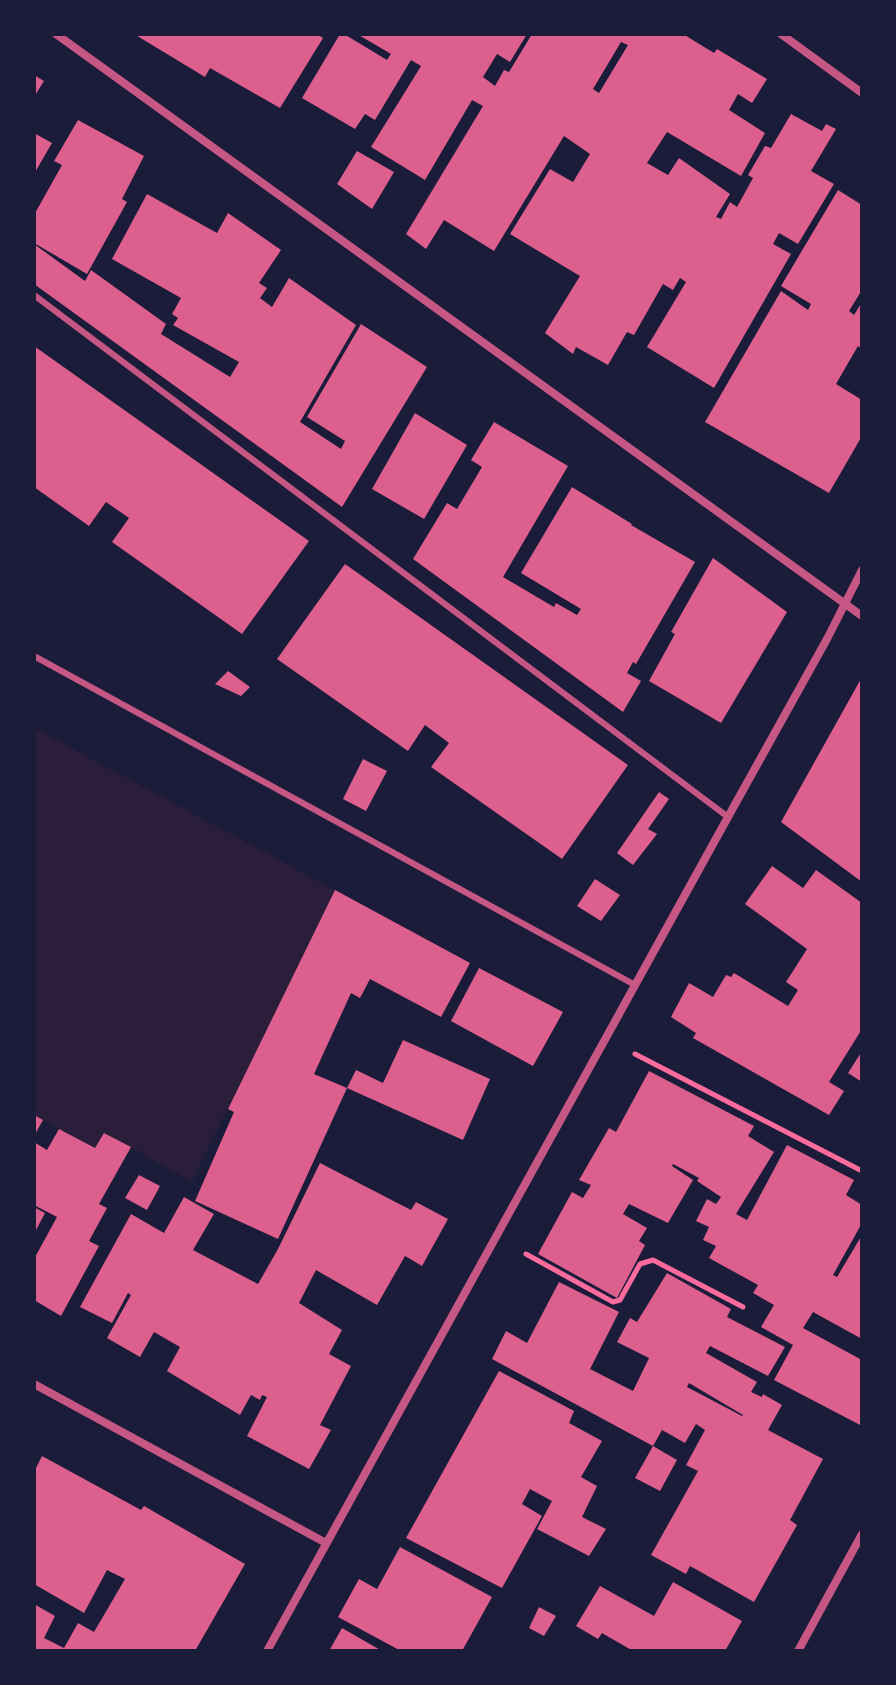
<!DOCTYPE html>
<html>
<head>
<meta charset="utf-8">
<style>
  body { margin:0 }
  #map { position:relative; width:896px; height:1685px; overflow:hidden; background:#1b1b3a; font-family:Quicksand,sans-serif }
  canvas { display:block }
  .frame { position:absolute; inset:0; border:36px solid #1b1b3a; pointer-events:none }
</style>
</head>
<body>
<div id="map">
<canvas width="896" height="1685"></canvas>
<div class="frame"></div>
</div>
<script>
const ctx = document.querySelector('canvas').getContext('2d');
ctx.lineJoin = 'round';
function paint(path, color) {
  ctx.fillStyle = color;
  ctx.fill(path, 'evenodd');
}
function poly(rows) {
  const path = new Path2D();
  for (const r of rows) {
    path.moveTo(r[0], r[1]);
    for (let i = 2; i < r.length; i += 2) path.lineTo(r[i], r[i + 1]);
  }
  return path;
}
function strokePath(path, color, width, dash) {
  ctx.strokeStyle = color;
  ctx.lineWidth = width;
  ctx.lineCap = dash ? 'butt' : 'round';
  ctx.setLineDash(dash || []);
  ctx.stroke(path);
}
paint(poly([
  [34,728,335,890,192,1182,105,1133,95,1148,34,1115]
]), '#2a1e3b');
paint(poly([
  [134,34,317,34,323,38,280,108,210,68,205,77],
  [340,34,344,34,387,60,391,54,357,34,527,34,510,62,497,54,483,77,495,86,504,70,509,72,532,34,683,34,714,53,717,49,767,79,752,103,738,94,729,110,765,133,741,176,667,132,647,163,668,175,679,158,730,194,716,217,721,219,730,202,737,207,753,178,748,175,765,146,771,148,791,114,822,131,826,124,836,129,811,171,834,184,798,244,779,233,773,244,791,254,714,388,647,347,686,282,680,278,673,290,663,284,634,335,627,332,608,365,576,347,573,354,545,333,580,276,510,234,550,169,573,182,590,154,564,136,494,251,444,220,426,249,406,234,483,106,472,100,425,180,371,147,421,66,411,60,375,120,365,114,355,129,302,98],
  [621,42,628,45,599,93,593,89],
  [34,75,44,81,34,97],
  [78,120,144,156,122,199,127,202,87,274,34,243,34,215,62,165,54,161],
  [34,133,52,143,34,174],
  [357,151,394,172,372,209,337,184],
  [838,190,862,205,862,290,849,311,854,315,862,302,862,349,858,346,836,384,862,400,862,436,829,493,705,422,781,291,808,310,811,304,781,286],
  [147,194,217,233,228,213,281,250,259,283,267,288,260,298,272,307,289,278,356,325,300,422,341,449,345,441,307,417,361,324,427,367,342,507,34,284,34,244,85,281,91,270,166,324,161,334,230,377,239,362,173,325,178,318,172,314,181,298,112,259],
  [34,346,309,541,242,634,112,542,129,518,106,502,89,526,34,487],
  [415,413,467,445,424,519,372,489],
  [494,422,568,466,503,577,554,607,556,603,577,615,581,609,521,573,572,487,632,524,631,525,695,562,636,664,633,662,627,673,641,681,623,712,413,559,447,503,457,509,482,467,471,460],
  [713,558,787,612,721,723,649,681,675,634,671,632],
  [345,564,628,765,562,859,431,767,449,743,425,725,408,751,277,659],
  [228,671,250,687,241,696,215,684],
  [862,677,862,882,781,822],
  [363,759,387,771,366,811,343,799],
  [659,792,669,799,648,829,657,834,633,865,617,853],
  [772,866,803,888,816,870,862,903,862,1029,829,1082,844,1091,829,1115,693,1038,696,1033,671,1017,689,983,713,997,726,975,731,977,734,973,788,1006,798,990,786,982,807,949,745,904],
  [595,879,620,895,601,921,577,906],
  [335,890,470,963,441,1017,370,979,360,998,351,993,314,1074,347,1088,356,1070,383,1083,403,1040,490,1079,463,1140,347,1088,278,1239,195,1201,234,1112,228,1109],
  [479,968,563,1012,533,1066,451,1021],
  [862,1051,862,1082,848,1073],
  [649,1071,754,1126,748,1136,774,1152,736,1214,747,1220,787,1145,854,1180,846,1195,862,1205,862,1223,833,1275,837,1277,862,1235,862,1339,813,1312,803,1328,862,1360,862,1426,774,1380,793,1345,761,1327,774,1305,753,1293,758,1285,709,1258,716,1246,703,1240,709,1227,696,1221,707,1199,716,1204,721,1197,697,1181,699,1178,673,1164,672,1166,693,1180,668,1223,629,1204,623,1214,647,1228,639,1241,645,1245,617,1298,538,1254,572,1192,583,1198,586,1193,591,1185,579,1180,609,1128,616,1132],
  [34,1115,43,1120,34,1136],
  [59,1129,95,1148,104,1133,131,1147,99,1204,107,1208,89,1241,99,1246,61,1316,34,1300,34,1259,57,1217,34,1205,34,1142,47,1150],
  [320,1163,411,1210,416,1202,448,1219,422,1266,405,1256,377,1305,316,1270,299,1303,342,1330,329,1354,351,1366,320,1425,331,1430,309,1469,247,1436,267,1397,262,1395,260,1400,251,1395,240,1415,167,1371,180,1347,154,1332,140,1357,107,1338,131,1295,128,1293,112,1323,80,1307,131,1214,164,1233,184,1197,214,1214,193,1250,258,1284,278,1249],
  [139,1175,160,1186,147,1210,125,1198],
  [34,1207,45,1213,34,1234],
  [667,1273,731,1309,727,1317,785,1347,768,1376,710,1346,706,1353,757,1382,751,1392,762,1397,763,1394,782,1405,768,1430,823,1459,790,1520,797,1525,754,1602,690,1566,686,1574,651,1555,698,1471,686,1465,705,1430,696,1424,685,1443,662,1430,653,1446,492,1359,506,1331,527,1343,559,1282,619,1312,590,1369,633,1391,649,1358,617,1342,630,1318,637,1322],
  [689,1383,743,1415,742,1416,687,1387],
  [499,1371,574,1411,569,1423,602,1441,581,1477,597,1486,582,1517,606,1529,589,1556,537,1529,552,1501,530,1489,522,1504,542,1516,502,1588,406,1538],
  [653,1446,677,1460,660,1491,635,1478],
  [42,1456,141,1510,144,1506,245,1564,195,1651,34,1651,34,1604,55,1616,44,1638,64,1648,78,1623,94,1632,125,1579,107,1570,84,1613,34,1584,34,1472],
  [400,1547,492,1597,462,1651,401,1651,338,1617,359,1579,377,1589],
  [673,1582,742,1621,725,1651,633,1651,602,1633,598,1639,576,1626,600,1586,654,1616],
  [539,1607,556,1616,544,1636,529,1628],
  [342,1628,382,1651,329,1651]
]), '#dd5f8e');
strokePath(poly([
  [635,1054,862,1171],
  [526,1254,613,1302,620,1300,640,1264,653,1260,743,1307]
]), '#ff6b9d', 5);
strokePath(poly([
  [34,295,728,817],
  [34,656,635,985]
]), '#c65784', 6);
strokePath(poly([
  [56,34,862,616],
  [781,34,862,93],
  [34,1384,326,1543],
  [267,1651,728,817,827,639,862,570],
  [798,1651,862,1534]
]), '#c65784', 8);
</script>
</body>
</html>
